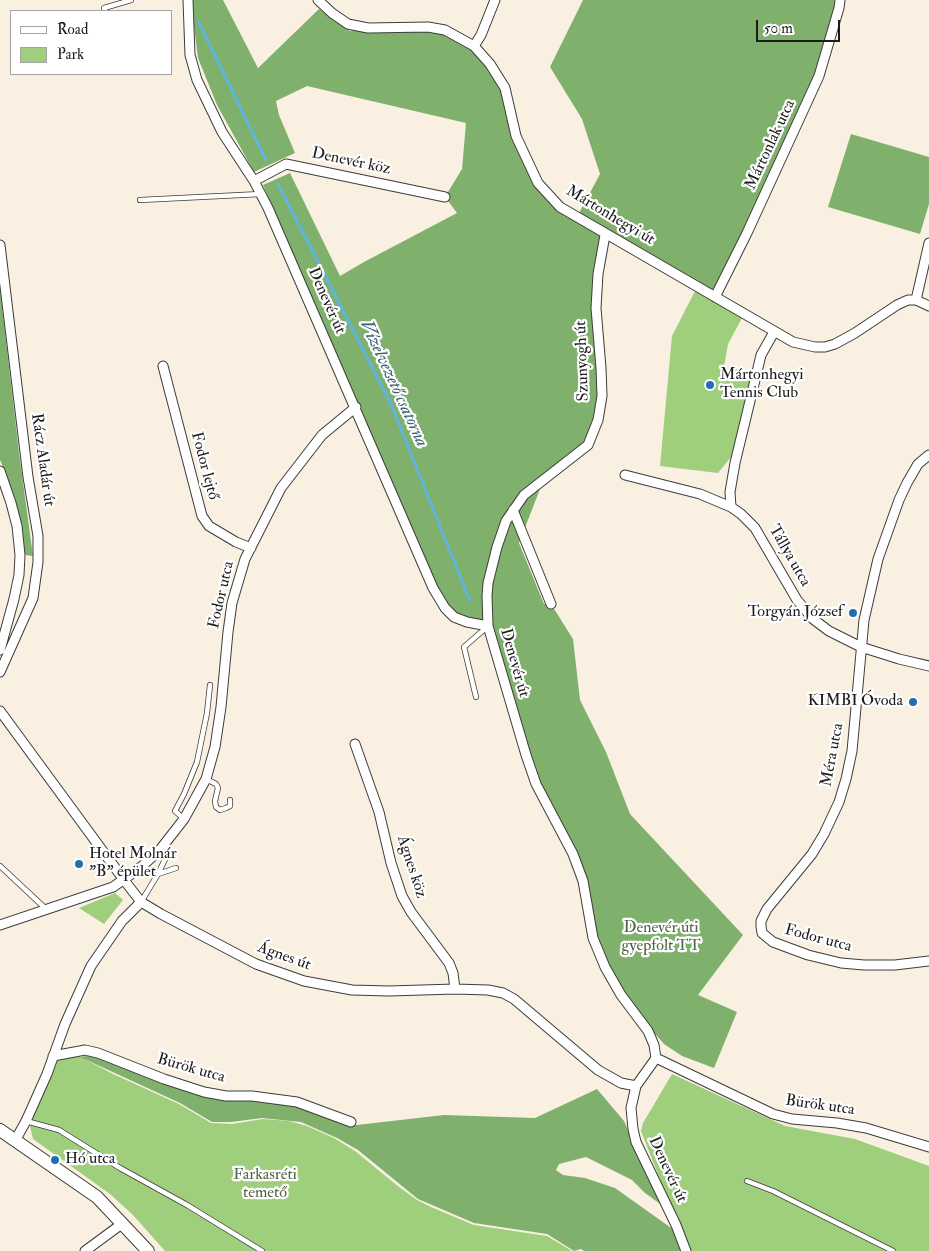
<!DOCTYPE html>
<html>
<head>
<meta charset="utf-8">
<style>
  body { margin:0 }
  #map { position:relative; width:929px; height:1251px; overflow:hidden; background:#f9f0e2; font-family:"IM FELL Double Pica",serif }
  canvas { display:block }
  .legend { position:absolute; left:10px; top:10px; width:162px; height:65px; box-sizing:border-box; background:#fff; border:1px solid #a4a4a4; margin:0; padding:6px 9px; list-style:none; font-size:15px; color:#1c1c1c }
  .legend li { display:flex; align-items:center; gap:10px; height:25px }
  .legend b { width:25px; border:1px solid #a4a4a4 }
  .scale { position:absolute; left:756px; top:20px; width:84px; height:22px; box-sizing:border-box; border:2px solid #1c1c1c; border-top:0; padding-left:6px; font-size:15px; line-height:18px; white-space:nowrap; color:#1c1c1c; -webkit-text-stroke:4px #fff; paint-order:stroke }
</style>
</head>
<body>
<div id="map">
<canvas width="929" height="1251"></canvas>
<ul class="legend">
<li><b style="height:6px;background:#fff"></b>Road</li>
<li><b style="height:14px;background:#9fce7c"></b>Park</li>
</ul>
<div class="scale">50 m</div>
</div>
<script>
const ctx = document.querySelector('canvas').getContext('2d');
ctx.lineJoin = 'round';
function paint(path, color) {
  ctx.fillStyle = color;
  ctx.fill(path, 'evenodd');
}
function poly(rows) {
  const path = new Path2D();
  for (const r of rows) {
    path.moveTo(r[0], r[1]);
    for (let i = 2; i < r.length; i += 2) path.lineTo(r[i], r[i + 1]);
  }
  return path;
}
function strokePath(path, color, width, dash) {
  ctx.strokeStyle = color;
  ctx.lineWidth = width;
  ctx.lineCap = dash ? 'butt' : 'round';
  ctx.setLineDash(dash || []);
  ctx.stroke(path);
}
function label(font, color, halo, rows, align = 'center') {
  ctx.font = font + ' "IM FELL Double Pica",serif';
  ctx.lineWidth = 4.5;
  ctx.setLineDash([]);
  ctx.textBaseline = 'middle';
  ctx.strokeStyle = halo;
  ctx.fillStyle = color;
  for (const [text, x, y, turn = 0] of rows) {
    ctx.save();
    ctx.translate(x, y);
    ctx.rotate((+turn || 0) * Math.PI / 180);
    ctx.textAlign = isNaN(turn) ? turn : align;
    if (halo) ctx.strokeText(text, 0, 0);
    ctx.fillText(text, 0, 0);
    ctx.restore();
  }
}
paint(poly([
  [695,291,742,318,728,344,724,367,757,372,740,446,718,473,660,466,672,336],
  [115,893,123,900,104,924,79,908],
  [73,1053,113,1074,179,1104,211,1123,232,1124,263,1119,289,1121,307,1126,334,1138,355,1151,399,1187,417,1200,431,1207,474,1225,547,1236,572,1251,165,1251,133,1215,110,1194,33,1139,28,1118,55,1056],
  [672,1074,785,1126,855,1139,929,1166,929,1251,688,1251,641,1131,643,1123]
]), '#9fce7c');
paint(poly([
  [193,0,223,0,258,68,319,9,350,31,368,28,428,27,474,46,505,88,516,136,538,183,577,217,600,174,582,119,550,67,583,0,840,0,819,76,715,297,606,235,598,274,602,396,588,445,547,471,519,543,544,604,551,604,573,639,580,700,606,752,630,814,743,935,698,995,737,1012,714,1068,682,1056,664,1044,621,995,605,967,583,881,536,784,488,626,467,622,445,608,323,331,305,281,263,185,290,173,340,276,364,262,457,213,445,197,462,169,466,123,307,86,276,101,279,115,295,153,254,172,217,105,198,58,194,27],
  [851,134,929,157,929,204,920,234,828,207],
  [0,289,19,453,33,556,25,555,21,522,4,469,0,460],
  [92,1055,239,1100,293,1104,348,1126,444,1115,535,1118,597,1089,624,1121,663,1206,645,1193,632,1180,586,1157,559,1164,556,1170,563,1175,585,1178,615,1188,674,1230,682,1251,584,1251,581,1249,574,1251,547,1234,474,1223,418,1199,358,1150,337,1138,301,1122,262,1118,231,1122,212,1122,180,1103,80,1057]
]), '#7fb16c');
strokePath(poly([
  [198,21,266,160],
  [278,184,391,404,470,601]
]), '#60b5dc', 3);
const lane = poly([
  [105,11,104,8,131,0],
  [140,200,261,194],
  [476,697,464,647,487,627],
  [206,779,216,784,218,788,215,801,216,807,220,810,226,808,230,806,230,800],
  [184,819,175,811,184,794,197,762,207,713,210,685],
  [167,855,158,874,176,868],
  [0,866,46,909],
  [141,902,158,874],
  [26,1121,59,1130,120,1168,187,1205,262,1251],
  [747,1181,773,1191,893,1251]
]);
const street = poly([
  [188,0,190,55,197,80,222,132,254,181,268,208,433,588,445,608,454,617,467,622,488,626],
  [318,0,332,13,348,24,368,28,428,27,445,30,474,46,490,64,505,88,516,136,538,183,560,207,793,342,815,347,825,347,835,344,855,333,897,305,908,300,916,300,929,306],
  [474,46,481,35,495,0],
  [254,181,286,164,445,197],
  [605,235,598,274,596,308,601,368,602,396,598,420,588,445,524,495,506,521,497,547,488,583,487,596,488,626,526,755,536,784,573,854,583,881,593,938,605,967,621,995,648,1031,654,1045,656,1058,636,1086,631,1108,633,1129,636,1142,676,1225,686,1251],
  [0,245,28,477,38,536,38,562,33,598,0,672],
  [715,297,747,233,819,76,839,8,840,0],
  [916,300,929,243],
  [163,366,202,516,209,526,236,542,251,548],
  [929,455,918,464,907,483,899,500,878,559,864,620,852,751,846,779,839,802,824,834,812,854,767,909,761,921,761,926,762,933,773,942,808,955,841,963,864,965,895,965,929,961],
  [0,471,11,503,17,526,20,555,19,575,14,599,0,650],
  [625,475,700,494,731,507,741,514,755,528,797,600,813,619,829,631,861,647,899,659,929,666],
  [731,507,730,492,735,463,757,372,761,355,774,332],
  [513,510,551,604],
  [0,711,124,880,141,902,161,914,256,964,304,981,352,990,389,991,455,989,488,990,503,993,514,999,598,1070,621,1083,636,1086],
  [355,744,379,812,391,863,402,896,411,912,449,963,453,973,455,989],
  [0,925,113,887,141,867,159,851,184,819,206,779,215,747,221,707,228,632,232,603,245,559,281,488,322,435,356,407],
  [53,1056,85,1050,98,1053,164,1079,204,1092,226,1096,252,1096,297,1102,351,1122],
  [656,1058,773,1114,792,1119,837,1123,866,1128,929,1147],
  [16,1139,26,1121,47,1074,65,1024,91,966,122,921,141,902],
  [85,1251,123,1223]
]);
const secondary = poly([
  [0,1130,97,1197,148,1251]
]);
strokePath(lane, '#3d3c3a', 6);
strokePath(street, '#3d3c3a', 11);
strokePath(secondary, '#3d3c3a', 14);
strokePath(lane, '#fff', 4.5);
strokePath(street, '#fff', 9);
strokePath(secondary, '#fff', 12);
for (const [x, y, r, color] of [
  [710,385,5,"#1f6fb2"],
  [853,613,5,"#1f6fb2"],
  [913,702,5,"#1f6fb2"],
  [79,864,5,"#1f6fb2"],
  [55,1160,5,"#1f6fb2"]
]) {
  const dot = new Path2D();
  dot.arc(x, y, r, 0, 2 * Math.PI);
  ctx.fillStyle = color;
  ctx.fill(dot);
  strokePath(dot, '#fff', 2);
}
label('16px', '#1c1c1c', '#fff', [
  ["Mártonlak utca",771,145,-65],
  ["Denevér köz",351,162,12],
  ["Mártonhegyi út",610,216,31],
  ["Denevér út",326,301,66],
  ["Szunyogh út",583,361,-92],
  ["Rácz Aladár út",42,460,82],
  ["Fodor lejtő",204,466,75],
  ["Tállya utca",789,556,60],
  ["Fodor utca",222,595,-77],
  ["Denevér út",514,663,74],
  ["Méra utca",833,755,-79],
  ["Ágnes köz",411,867,72],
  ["Fodor utca",818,939,15],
  ["Ágnes út",284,957,20],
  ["Bürök utca",191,1069,16],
  ["Bürök utca",820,1106,8],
  ["Denevér út",667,1170,65]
]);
label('16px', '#1c1c1c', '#fff', [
  ["Mártonhegyi",720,376],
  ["Tennis Club",720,394],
  ["Torgyán József",843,613,"right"],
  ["KIMBI Óvoda",903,702,"right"],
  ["Hotel Molnár",89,855],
  ["\"B\" épület",89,873],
  ["Hó utca",65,1160]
], 'left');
label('16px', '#506342', '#fff', [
  ["Denevér úti",661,929],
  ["gyepfolt TT",661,947],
  ["Farkasréti",265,1176],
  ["temető",265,1194]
]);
label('italic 18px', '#3b6172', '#fff', [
  ["Vízelvezető csatorna",393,384,65]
]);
</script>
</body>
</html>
